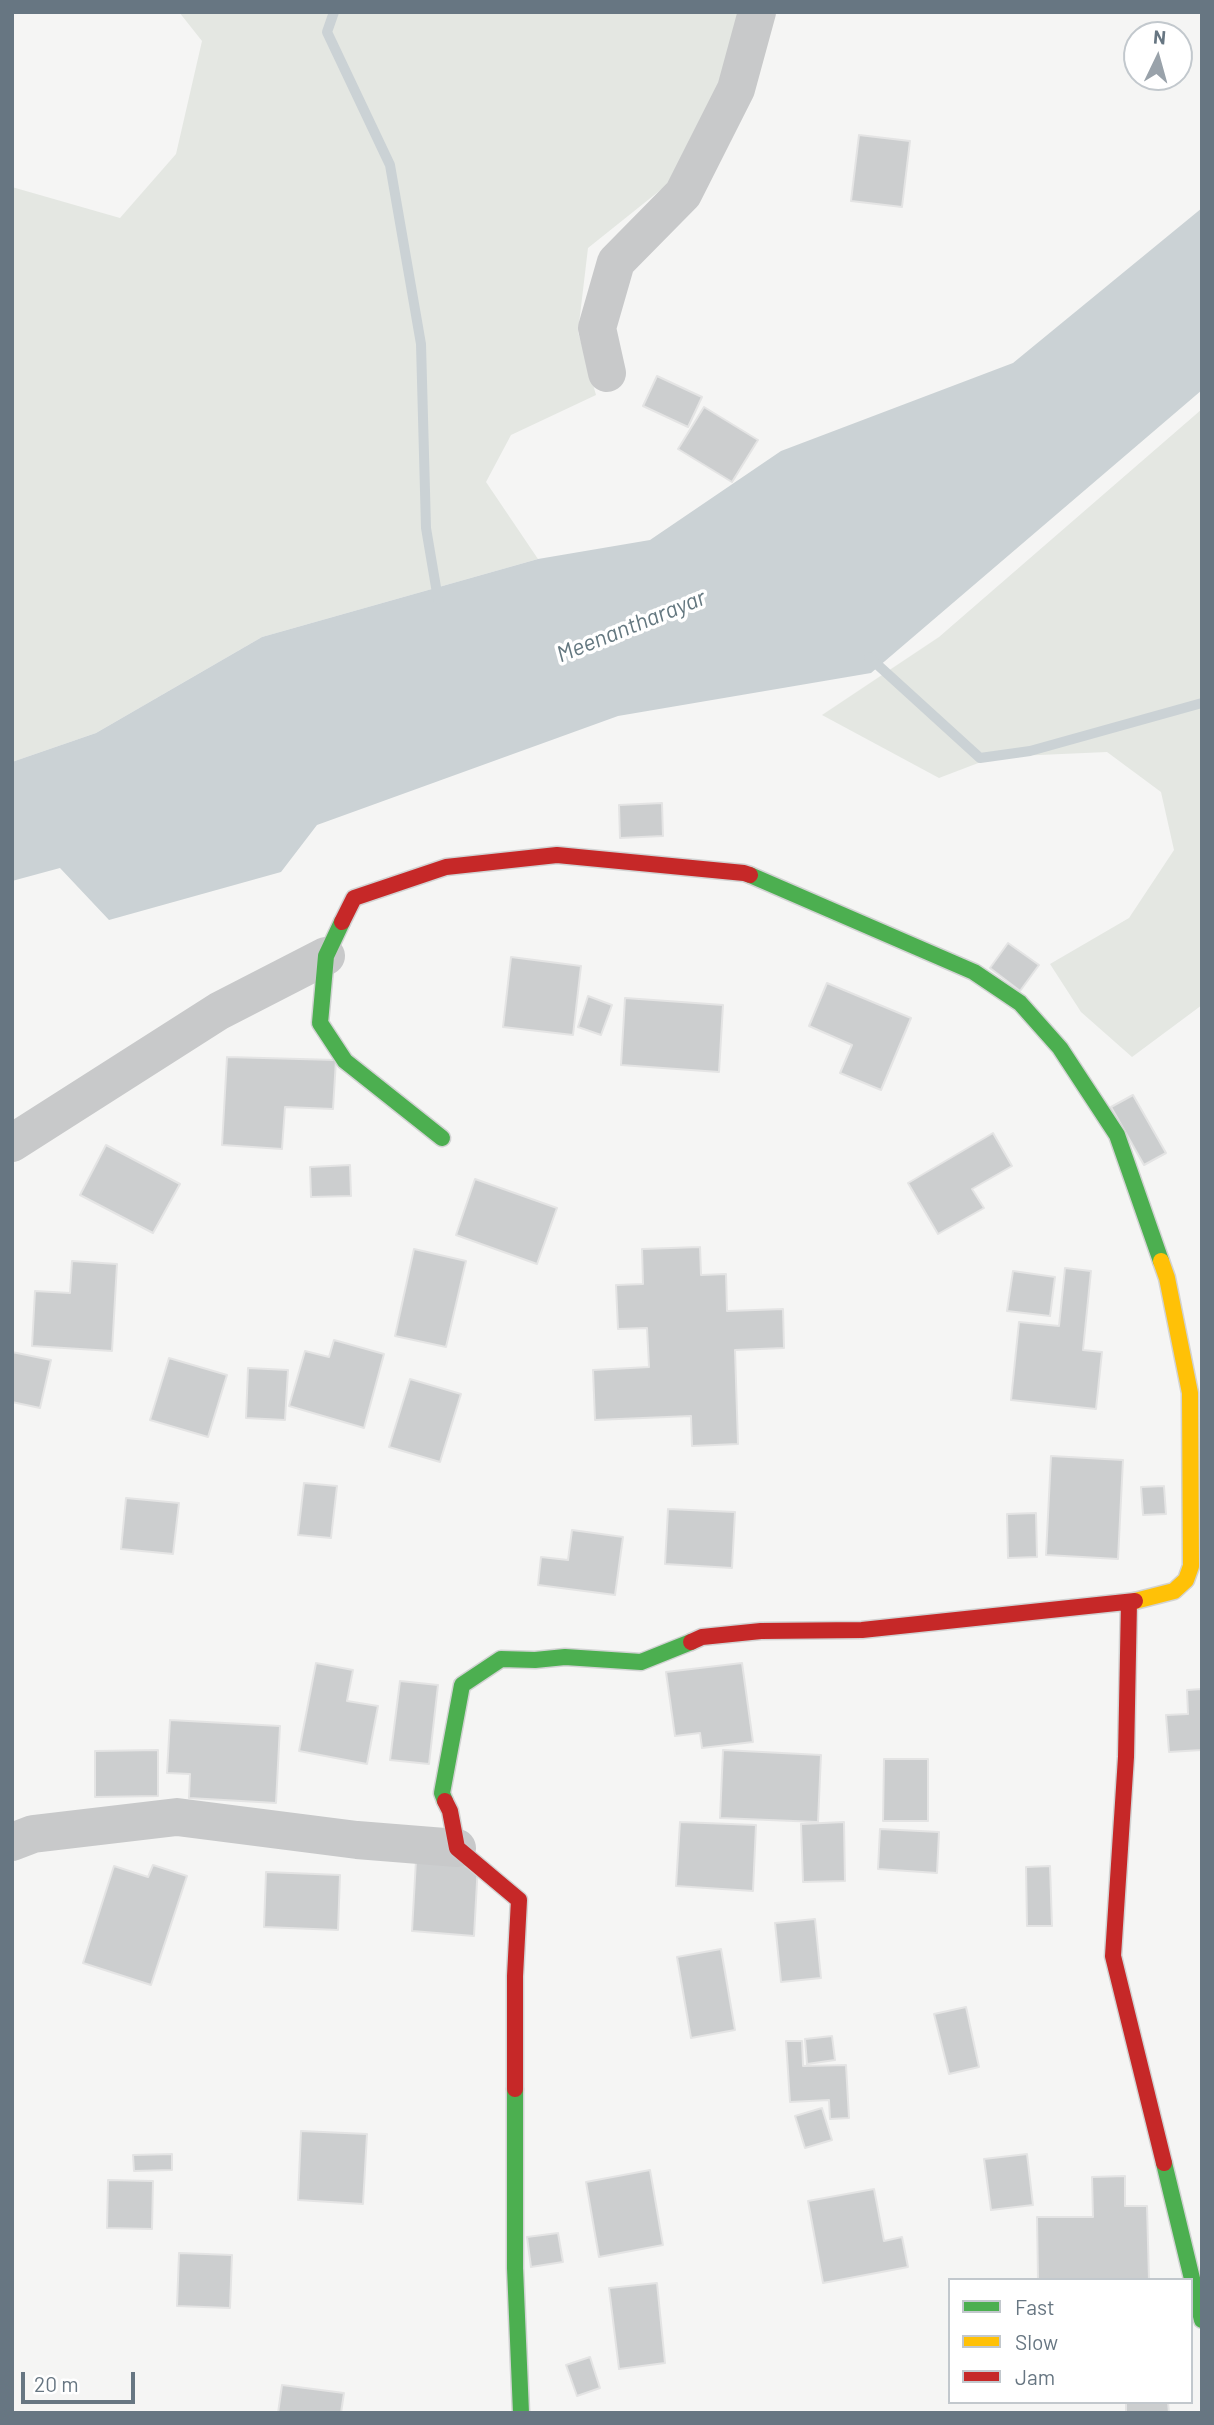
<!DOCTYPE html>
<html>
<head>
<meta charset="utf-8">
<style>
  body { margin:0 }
  #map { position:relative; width:1214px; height:2425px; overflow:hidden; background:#f5f5f4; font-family:Barlow,sans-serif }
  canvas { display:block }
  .frame { position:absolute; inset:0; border:14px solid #677682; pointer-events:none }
  .legend { position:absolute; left:948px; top:2278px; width:245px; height:126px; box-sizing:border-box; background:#fff; border:2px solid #c2c8cd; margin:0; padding:9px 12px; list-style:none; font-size:21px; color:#677682 }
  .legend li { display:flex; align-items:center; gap:14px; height:35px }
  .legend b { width:35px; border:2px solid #c2c8cd }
  .north { position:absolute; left:1123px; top:21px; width:70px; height:70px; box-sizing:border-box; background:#fff; border:2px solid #c2c8cd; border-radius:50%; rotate:5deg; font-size:19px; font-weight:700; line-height:28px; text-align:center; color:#677682 }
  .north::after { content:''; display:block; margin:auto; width:24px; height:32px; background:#99a2aa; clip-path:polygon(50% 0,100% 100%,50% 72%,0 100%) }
  .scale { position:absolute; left:21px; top:2372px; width:114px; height:32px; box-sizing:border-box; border:4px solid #677682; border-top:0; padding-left:9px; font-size:21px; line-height:24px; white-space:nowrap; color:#677682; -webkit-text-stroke:5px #fff; paint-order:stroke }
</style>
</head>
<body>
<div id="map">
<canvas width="1214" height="2425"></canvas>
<div class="frame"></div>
<ul class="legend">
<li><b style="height:9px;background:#4caf50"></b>Fast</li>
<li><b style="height:9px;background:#ffc107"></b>Slow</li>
<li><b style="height:9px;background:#c62828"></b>Jam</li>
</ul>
<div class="north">N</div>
<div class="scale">20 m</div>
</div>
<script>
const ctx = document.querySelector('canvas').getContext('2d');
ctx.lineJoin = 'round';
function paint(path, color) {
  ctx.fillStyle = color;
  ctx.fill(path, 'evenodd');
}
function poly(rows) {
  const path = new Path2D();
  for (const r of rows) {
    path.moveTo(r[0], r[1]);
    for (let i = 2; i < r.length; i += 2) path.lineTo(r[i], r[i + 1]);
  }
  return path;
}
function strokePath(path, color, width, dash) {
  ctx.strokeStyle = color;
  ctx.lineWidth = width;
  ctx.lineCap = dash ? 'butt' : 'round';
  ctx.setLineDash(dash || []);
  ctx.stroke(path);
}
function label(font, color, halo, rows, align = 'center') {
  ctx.font = font + ' Barlow,sans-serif';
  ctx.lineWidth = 7;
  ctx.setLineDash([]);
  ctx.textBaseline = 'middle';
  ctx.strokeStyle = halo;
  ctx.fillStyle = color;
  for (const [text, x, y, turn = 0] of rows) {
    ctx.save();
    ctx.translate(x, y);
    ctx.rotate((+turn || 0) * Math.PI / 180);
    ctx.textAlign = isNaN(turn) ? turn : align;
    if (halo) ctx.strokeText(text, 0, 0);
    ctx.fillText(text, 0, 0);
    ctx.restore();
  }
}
paint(poly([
  [179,12,743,12,733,55,668,184,588,248,578,332,596,395,511,435,486,482,538,559,262,637,96,733,12,762,12,187,120,218,176,154,202,41],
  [1202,409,1202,1005,1132,1057,1081,1012,1050,964,1129,918,1174,850,1161,792,1107,752,994,757,939,778,822,715,939,637]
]), '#e4e7e2');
paint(poly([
  [1202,208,1202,390,871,673,618,716,317,825,281,872,109,920,60,868,12,881,12,762,96,733,262,637,538,559,650,540,781,451,1013,363]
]), '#cbd2d5');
strokePath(poly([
  [334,12,327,32,390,165,421,344,426,528,438,599],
  [869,657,980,758,1030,751,1202,703]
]), '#cbd2d5', 10);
const building = poly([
  [859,135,910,141,902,207,851,201,859,135],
  [657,376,702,397,688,427,643,406,657,376],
  [704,407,758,440,732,482,678,449,704,407],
  [662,803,663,836,620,838,619,805,662,803],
  [1008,943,1039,965,1020,991,990,968,1008,943],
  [511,957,581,966,573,1035,503,1027,511,957],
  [827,983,911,1018,881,1090,840,1073,852,1045,809,1026,827,983],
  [588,996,612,1005,601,1035,578,1027,588,996],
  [625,998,723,1005,719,1072,621,1065,625,998],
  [227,1057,336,1060,333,1109,285,1107,282,1149,222,1145,227,1057],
  [1133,1095,1166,1153,1144,1165,1111,1107,1133,1095],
  [993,1133,1012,1166,972,1189,984,1208,938,1234,908,1183,993,1133],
  [106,1145,180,1184,153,1233,80,1195,106,1145],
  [350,1165,351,1196,311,1197,310,1167,350,1165],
  [475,1179,557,1208,537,1264,456,1235,475,1179],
  [700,1247,701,1275,726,1274,727,1311,783,1309,784,1348,735,1350,738,1444,692,1446,691,1416,595,1420,593,1370,649,1367,647,1328,618,1329,616,1285,643,1284,642,1249,700,1247],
  [414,1249,466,1261,446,1347,395,1336,414,1249],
  [72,1261,117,1264,112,1351,32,1346,35,1291,70,1293,72,1261],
  [1065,1268,1091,1271,1083,1350,1102,1352,1096,1409,1011,1400,1019,1322,1059,1326,1065,1268],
  [1013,1271,1055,1277,1050,1316,1007,1311,1013,1271],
  [334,1340,384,1354,364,1428,289,1406,305,1351,329,1357,334,1340],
  [12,1352,51,1360,40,1408,12,1402,12,1352],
  [169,1358,227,1375,208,1437,150,1420,169,1358],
  [248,1368,288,1370,285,1420,246,1418,248,1368],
  [410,1379,461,1394,440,1462,389,1447,410,1379],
  [1051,1456,1123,1460,1118,1559,1046,1555,1051,1456],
  [304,1483,337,1486,331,1538,298,1535,304,1483],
  [1164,1486,1166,1514,1143,1515,1141,1487,1164,1486],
  [126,1498,179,1503,173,1554,121,1549,126,1498],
  [668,1509,735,1512,732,1568,665,1564,668,1509],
  [1036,1513,1037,1557,1008,1558,1007,1514,1036,1513],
  [572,1530,623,1537,615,1595,538,1585,541,1557,568,1560,572,1530],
  [316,1663,353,1670,347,1701,378,1706,367,1764,299,1751,316,1663],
  [742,1663,753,1742,702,1748,700,1733,675,1736,666,1672,742,1663],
  [400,1681,438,1685,429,1764,390,1760,400,1681],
  [1202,1689,1202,1750,1169,1752,1166,1715,1188,1714,1187,1690,1202,1689],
  [170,1720,280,1726,276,1803,189,1798,190,1774,167,1773,170,1720],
  [158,1750,158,1796,95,1797,95,1751,158,1750],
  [723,1750,821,1755,818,1822,720,1818,723,1750],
  [884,1759,928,1759,928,1821,883,1821,884,1759],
  [680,1822,756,1825,753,1891,676,1886,680,1822],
  [844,1822,845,1881,803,1882,801,1824,844,1822],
  [880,1829,939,1832,937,1873,878,1869,880,1829],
  [416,1860,478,1864,474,1936,412,1931,416,1860],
  [153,1865,187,1876,151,1985,83,1963,114,1866,148,1877,153,1865],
  [1050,1866,1052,1926,1027,1926,1026,1867,1050,1866],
  [266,1872,340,1875,338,1930,264,1927,266,1872],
  [815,1919,821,1978,781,1982,775,1923,815,1919],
  [721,1949,735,2030,691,2038,677,1957,721,1949],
  [966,2007,979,2067,949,2074,934,2014,966,2007],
  [832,2036,835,2060,807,2064,805,2039,832,2036],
  [786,2041,802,2041,803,2066,846,2065,849,2118,830,2119,829,2100,790,2102,786,2041],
  [822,2108,832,2140,805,2148,795,2116,822,2108],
  [301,2131,367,2134,363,2204,298,2200,301,2131],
  [172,2154,172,2170,134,2171,133,2155,172,2154],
  [1027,2154,1033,2205,991,2210,984,2159,1027,2154],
  [650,2170,663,2245,599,2257,586,2182,650,2170],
  [1125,2176,1125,2206,1147,2206,1149,2280,1038,2280,1037,2217,1093,2217,1092,2177,1125,2176],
  [108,2180,153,2181,152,2229,107,2228,108,2180],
  [874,2189,884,2241,902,2237,908,2267,823,2283,808,2201,874,2189],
  [558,2233,563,2262,531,2267,527,2237,558,2233],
  [179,2253,232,2255,230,2308,177,2306,179,2253],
  [657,2283,665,2363,619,2369,609,2288,657,2283],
  [590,2357,600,2388,577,2396,566,2365,590,2357],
  [282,2385,344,2393,341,2413,278,2413,282,2385],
  [1126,2402,1168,2402,1169,2413,1126,2413,1126,2402]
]);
paint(building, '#cccecf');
strokePath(building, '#e4e4e4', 2);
const fast = poly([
  [750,875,974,972,1020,1003,1060,1048,1117,1135,1161,1261],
  [342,922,326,956,320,1023,345,1061,442,1138],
  [445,1801,442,1793,462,1685,501,1659,535,1660,565,1657,641,1662,691,1642],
  [515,2089,515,2268,521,2413],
  [1164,2163,1202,2320]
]);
const slow = poly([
  [1135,1601,1174,1591,1186,1580,1191,1566,1190,1393,1167,1278,1161,1261]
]);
const jam = poly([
  [342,922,354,898,446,867,557,855,744,873,750,875],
  [1129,1602,1126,1757,1113,1956,1164,2163],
  [691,1642,702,1637,761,1631,862,1630,1135,1601],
  [445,1801,450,1811,457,1848,519,1900,515,1976,515,2089]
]);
strokePath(fast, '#d2d3d3', 19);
strokePath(slow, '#d2d3d3', 19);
strokePath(jam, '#d2d3d3', 19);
strokePath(poly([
  [607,373,597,328,616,262,683,194,736,89,757,12],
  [12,1143,219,1011,326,956],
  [12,1842,33,1834,177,1817,357,1840,457,1848]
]), '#c8c9ca', 38);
strokePath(fast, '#4caf50', 16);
strokePath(slow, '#ffc107', 16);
strokePath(jam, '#c62828', 16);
label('italic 23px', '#63777f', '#fff', [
  ["Meenantharayar",631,626,-22]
]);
</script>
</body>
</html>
